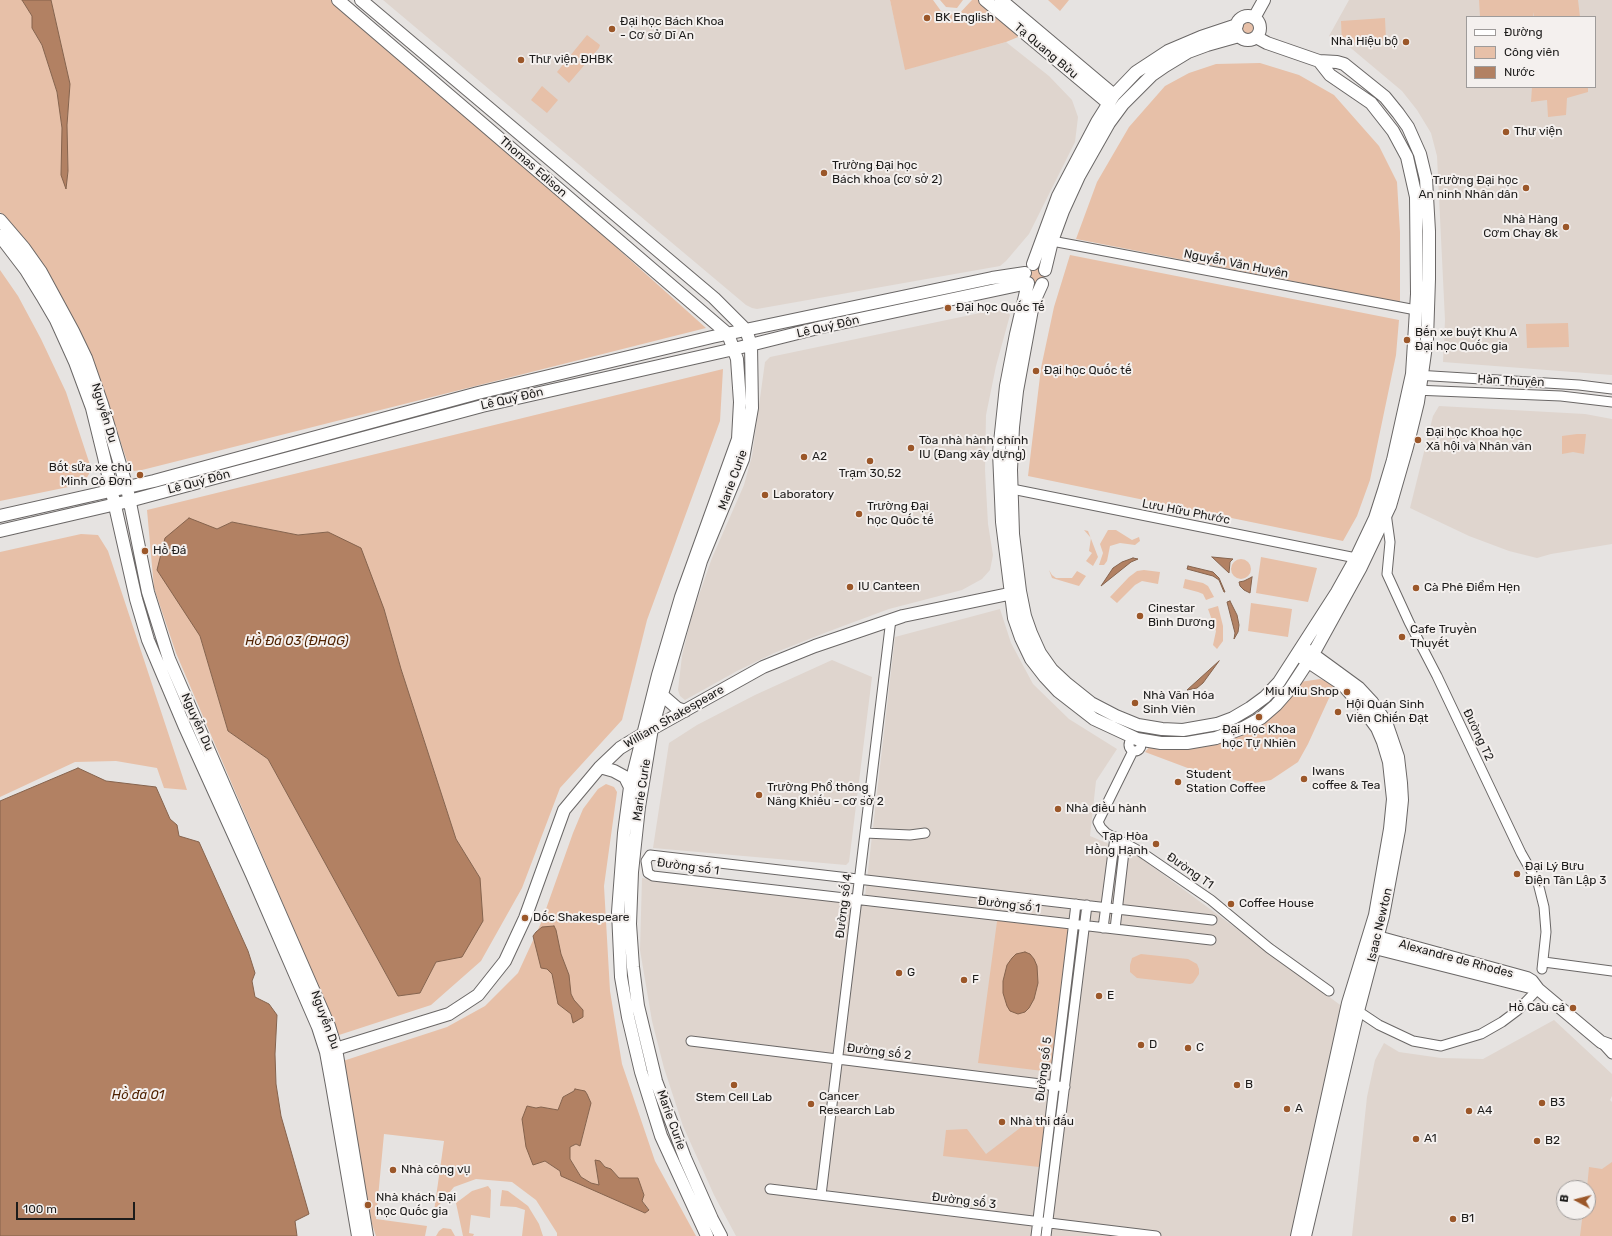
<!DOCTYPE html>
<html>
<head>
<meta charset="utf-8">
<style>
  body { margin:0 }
  #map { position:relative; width:1612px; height:1236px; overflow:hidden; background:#e6e3e1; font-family:Rubik,sans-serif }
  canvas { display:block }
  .legend { position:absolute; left:1466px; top:16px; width:130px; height:72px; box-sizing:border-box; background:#f4f0ee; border:1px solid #9e9b9a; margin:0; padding:5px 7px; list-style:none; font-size:12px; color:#1d1c1b }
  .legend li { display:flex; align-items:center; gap:8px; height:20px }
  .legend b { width:20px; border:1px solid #9e9b9a }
  .north { position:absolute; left:1556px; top:1180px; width:40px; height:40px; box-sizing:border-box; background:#f4f0ee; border:1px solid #9e9b9a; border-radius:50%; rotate:277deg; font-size:11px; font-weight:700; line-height:16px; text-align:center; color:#1d1c1b }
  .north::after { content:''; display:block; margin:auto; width:14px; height:18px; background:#9b5729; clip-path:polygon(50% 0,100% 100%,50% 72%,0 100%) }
  .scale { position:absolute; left:16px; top:1202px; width:119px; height:18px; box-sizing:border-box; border:2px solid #1d1c1b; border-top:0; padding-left:5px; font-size:12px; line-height:14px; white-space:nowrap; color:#1d1c1b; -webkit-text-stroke:3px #f4f0ee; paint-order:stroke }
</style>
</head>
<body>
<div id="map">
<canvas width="1612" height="1236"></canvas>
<ul class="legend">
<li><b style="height:5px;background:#fff"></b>Đường</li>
<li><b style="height:11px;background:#e7c0a8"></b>Công viên</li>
<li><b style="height:11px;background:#b28163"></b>Nước</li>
</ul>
<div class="north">B</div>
<div class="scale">100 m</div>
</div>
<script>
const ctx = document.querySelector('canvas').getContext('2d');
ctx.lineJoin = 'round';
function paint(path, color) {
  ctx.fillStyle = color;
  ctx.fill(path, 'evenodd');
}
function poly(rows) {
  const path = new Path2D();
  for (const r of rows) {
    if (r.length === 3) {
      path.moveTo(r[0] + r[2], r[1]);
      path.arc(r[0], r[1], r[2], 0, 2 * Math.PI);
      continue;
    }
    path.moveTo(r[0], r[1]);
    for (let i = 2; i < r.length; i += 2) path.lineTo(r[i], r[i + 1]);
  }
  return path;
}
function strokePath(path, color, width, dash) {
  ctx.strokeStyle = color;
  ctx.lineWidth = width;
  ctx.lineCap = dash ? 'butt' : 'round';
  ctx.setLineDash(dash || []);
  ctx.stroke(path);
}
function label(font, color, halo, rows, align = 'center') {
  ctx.font = font + ' Rubik,sans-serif';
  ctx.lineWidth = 4;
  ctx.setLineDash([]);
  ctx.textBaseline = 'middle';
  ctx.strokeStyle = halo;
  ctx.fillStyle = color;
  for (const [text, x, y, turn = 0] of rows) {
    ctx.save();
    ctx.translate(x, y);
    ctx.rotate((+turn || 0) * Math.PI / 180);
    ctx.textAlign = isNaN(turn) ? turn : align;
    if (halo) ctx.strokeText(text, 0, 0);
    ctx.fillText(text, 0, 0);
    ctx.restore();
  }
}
paint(poly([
  [383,0,890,0,906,69,1006,42,1049,76,1072,100,1078,117,1075,142,1029,234,1006,261,1000,266,757,309,752,308,746,305],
  [1349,0,1612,0,1612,375,1443,362,1445,320,1437,156,1431,133,1417,110,1402,91,1352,49,1329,36],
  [1467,17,1595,17,1595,87,1467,87],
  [1004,308,1007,311,1010,315,996,366,986,415,985,470,988,524,993,555,990,570,982,579,962,590,889,609,827,632,774,653,737,671,685,700,680,696,678,690,682,656,692,615,712,558,744,485,752,456,765,362,770,357],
  [1439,406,1585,414,1612,419,1612,544,1551,554,1537,558,1509,551,1469,536,1410,508,1433,416],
  [1000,609,1011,643,1033,684,1069,719,1117,749,1096,781,1090,836,1138,856,1343,1007,1293,1236,736,1236,714,1195,683,1126,664,1068,652,1021,640,950,642,878,864,905,895,637],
  [832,660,872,677,849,862,846,865,653,848,669,743,697,725,755,695],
  [1554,1020,1612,1074,1612,1096,1610,1100,1612,1102,1612,1236,1352,1236,1367,1097,1375,1060,1384,1043,1399,1052,1441,1058,1483,1059],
  [1564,1188,1588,1188,1588,1212,1564,1212]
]), '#dfd5ce');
paint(poly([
  [0,0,22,0,32,16,32,28,42,45,57,92,62,128,66,188,68,171,67,125,70,84,51,0,334,0,471,117,706,328,142,470,134,471,128,464,92,356,55,289,24,240,0,212],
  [890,0,933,0,941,11,958,15,972,0,988,0,1028,33,1006,42,905,70],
  [940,0,963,0,957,8,946,7],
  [1048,0,1069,0,1060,11],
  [1479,0,1578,0,1580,17,1534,17,1533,12,1533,17,1480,17],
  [1385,18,1386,41,1342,43,1341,21],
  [1248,28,9],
  [587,35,600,45,599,48,569,83,557,72],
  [1260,63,1299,75,1334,95,1379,146,1397,182,1400,232,1400,302,1076,239,1097,182,1129,127,1165,86,1189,73,1216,64],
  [542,86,558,100,547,113,531,100],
  [1532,87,1588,87,1588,92,1567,98,1566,115,1548,117,1547,100,1531,102],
  [1070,255,1399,320,1396,355,1370,480,1357,516,1343,541,1028,476,1041,368,1054,307],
  [1036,275,8],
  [0,270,18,296,41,339,66,392,90,465,89,474,83,484,0,501],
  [1568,323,1569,347,1527,348,1526,324],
  [723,369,720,421,647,620,622,720,560,788,522,888,481,961,431,1005,339,1035,176,653,154,588,147,510],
  [232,522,298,535,328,532,384,609,401,669,456,839,480,878,462,957,436,962,420,993,398,996,268,759,228,731,200,636,217,529],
  [1577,434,1586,434,1584,454,1573,452,1562,454,1562,436],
  [1084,530,1088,531,1098,557,1093,566,1086,561,1092,553,1089,551,1091,538],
  [1108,530,1116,530,1132,540,1139,537,1140,541,1135,545,1120,543,1110,546,1107,561,1104,565,1099,565,1103,553,1100,544],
  [81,534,98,535,108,551,187,790,164,788,157,768,116,761,75,762,0,797,0,552],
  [1261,557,1317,568,1308,602,1256,593],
  [1241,569,10],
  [1049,570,1052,575,1056,578,1072,578,1077,571,1086,576,1079,586,1052,578],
  [1144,570,1160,572,1158,584,1142,581,1135,585,1117,603,1110,597,1129,577,1137,571],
  [1185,579,1203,583,1208,586,1214,597,1206,600,1203,594,1198,592,1183,588],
  [1251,603,1292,609,1288,637,1248,631],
  [1218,606,1223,626,1223,641,1217,649,1213,645,1216,631,1208,609],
  [1320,679,1335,685,1308,744,1298,762,1271,780,1249,784,1228,778,1209,776,1145,752,1153,743,1229,733,1262,716,1300,682],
  [606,784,614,787,617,792,604,886,610,991,622,1064,655,1161,696,1236,557,1236,557,1233,536,1200,512,1182,476,1179,454,1187,434,1211,444,1141,384,1134,376,1219,427,1226,425,1236,376,1236,372,1224,343,1061,447,1027,485,1006,518,973,541,923,573,833,583,809,598,789],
  [574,1091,587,1094,591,1103,580,1146,576,1144,570,1147,570,1159,581,1177,591,1183,599,1185,595,1161,600,1161,605,1167,611,1169,619,1178,642,1189,644,1195,642,1201,649,1209,645,1213,565,1177,560,1171,545,1161,527,1106,536,1108,541,1107,558,1110,563,1097],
  [998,914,1069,925,1051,1072,978,1063],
  [1076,932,1079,934,1062,1069,1061,1071,1059,1071],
  [1141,954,1188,959,1197,964,1199,969,1199,974,1193,983,1190,984,1137,978,1130,972,1130,965,1132,958],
  [1037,1115,1046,1116,1039,1167,943,1156,946,1130,967,1129,986,1154],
  [1612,1162,1612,1236,1580,1236,1583,1212,1588,1212,1588,1188,1587,1188,1589,1167,1602,1169],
  [488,1186,491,1190,490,1218,471,1215,469,1233,474,1234,473,1236,463,1236,456,1203,472,1191],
  [502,1190,508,1191,528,1206,539,1224,543,1236,522,1236,525,1210,516,1207,500,1206],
  [443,1228,451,1229,455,1236,436,1236,439,1231]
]), '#e7c0a8');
const water = poly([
  [22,0,51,0,70,84,67,125,68,171,66,189,61,175,62,128,57,92,42,45,32,28,32,16,22,0],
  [189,518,217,529,232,522,298,535,328,532,361,548,384,609,401,669,456,839,480,878,483,921,462,957,436,962,420,993,398,996,268,759,228,731,200,636,157,570,165,538,189,518],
  [1212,557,1233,559,1230,562,1229,573,1212,557],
  [1133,558,1138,559,1131,562,1101,586,1113,568,1122,562,1133,558],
  [1188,566,1213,572,1219,578,1225,592,1224,592,1219,580,1213,576,1187,569,1188,566],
  [1252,577,1250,593,1244,590,1240,586,1239,582,1244,581,1252,577],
  [1230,601,1237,615,1239,625,1238,632,1234,639,1235,633,1227,602,1230,601],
  [1219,661,1203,683,1197,688,1187,690,1219,661],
  [78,768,106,781,156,787,170,819,177,825,179,836,199,842,248,951,255,973,252,981,255,997,269,1004,277,1015,275,1054,276,1084,281,1116,309,1214,295,1221,297,1236,0,1236,0,801,78,768],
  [554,926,556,930,561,954,569,975,571,994,574,1000,583,1010,583,1017,573,1023,571,1014,558,1004,552,974,547,969,541,968,533,936,536,932,542,927,554,926],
  [1025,952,1030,954,1034,959,1037,966,1038,983,1034,999,1029,1008,1025,1012,1018,1014,1010,1011,1007,1006,1003,993,1003,981,1007,965,1012,958,1016,954,1025,952],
  [575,1089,585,1091,587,1094,591,1103,580,1146,576,1144,570,1147,570,1159,581,1177,591,1183,599,1185,595,1160,600,1161,605,1167,611,1169,619,1178,638,1178,644,1195,642,1201,649,1210,645,1213,561,1176,560,1171,545,1161,533,1165,526,1147,522,1119,527,1106,536,1108,541,1107,558,1110,563,1097,574,1091,575,1089]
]);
paint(water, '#b28163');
strokePath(water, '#85634d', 1);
const street = poly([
  [1052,241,1416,310],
  [1416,375,1579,385,1612,389],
  [1414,390,1561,396,1612,402],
  [1012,489,1356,558],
  [1386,513,1390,542,1387,574,1409,622,1437,676,1521,853,1538,883,1544,907,1546,932,1542,969],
  [1135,745,6],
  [1133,751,1098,822,1101,828,1106,833,1141,852,1211,900,1269,948,1329,991],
  [865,833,910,835,925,833],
  [1103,928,1115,837],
  [1115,929,1125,843],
  [1211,940,653,876,648,873,646,861,650,855,1212,920],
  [1544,962,1612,971],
  [1358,1011,1379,1025,1413,1041,1441,1046,1481,1034,1502,1022,1518,1010,1538,989],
  [691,1041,1065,1087],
  [1602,1043,1612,1054],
  [770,1189,1156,1236],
  [821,1195,891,619],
  [1036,1236,1076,904],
  [1046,1236,1087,905]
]);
const secondary = poly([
  [338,0,728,334,737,359,740,402,738,439,681,597,658,675,630,787,624,833,618,912,621,977,628,1017,641,1072,661,1136,707,1236],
  [361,0,714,298,746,330,751,345,752,408,743,459,701,561,652,728,639,807,632,872,630,924,633,967,638,1006,656,1081,685,1158,712,1219,721,1236],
  [985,0,1108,103],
  [1001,0,1114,95],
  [1248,28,12],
  [1254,18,1264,0],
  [0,220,24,248,41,272,73,331,86,358,102,404,127,488,148,592,169,659,329,1026,336,1049,367,1236],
  [0,236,26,270,42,296,56,320,75,362,92,408,104,457,136,599,148,640,184,725,252,875,318,1027,326,1052,332,1085,358,1236],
  [1033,264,1058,196,1097,122,1114,95,1136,72,1168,51,1201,37,1237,25],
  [1045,270,1052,241,1063,211,1079,176,1109,123,1123,104,1152,75,1165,66,1188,52,1207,45,1239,36],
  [1028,283,1016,334,1006,386,999,452,1002,522,1014,618,1021,638,1031,659,1045,677,1058,691,1094,719,1137,739,1161,743,1187,743,1216,738,1243,728,1261,718,1276,705,1290,689,1313,654,1361,567,1390,506,1407,447,1418,402,1427,339,1429,279,1429,231,1426,179,1420,154,1408,127,1398,113,1385,97,1344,64,1337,62,1319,61,1267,43,1256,37],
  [1042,284,1033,304,1017,391,1013,427,1011,470,1013,534,1020,591,1025,616,1031,633,1040,653,1052,670,1066,683,1091,703,1116,716,1138,725,1162,729,1183,730,1217,724,1233,718,1250,708,1265,697,1279,682,1337,592,1356,558,1375,518,1384,490,1393,460,1412,374,1417,294,1416,197,1407,157,1393,131,1371,103,1330,75,1319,61],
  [0,516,154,481,478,393,712,337,992,278,1025,273],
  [0,531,129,501,482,406,734,349,822,327,1028,283],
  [662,695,677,708,685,711],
  [600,767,614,771,625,777,630,787],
  [1370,935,1527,978,1532,981,1538,989,1601,1042,1612,1046],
  [1367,946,1538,989],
  [329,1051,449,1014,478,995,505,961,525,918,564,810,600,767,620,748,643,734,763,667,815,646,903,616,1018,592],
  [1297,1236,1348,1003,1375,915,1390,829,1393,799,1389,762,1383,742,1377,728,1358,702,1343,685,1301,657],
  [1305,1236,1358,1011,1383,916,1399,830,1402,800,1401,783,1398,757,1386,722,1372,702,1359,688,1307,650]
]);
strokePath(street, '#6a6766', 11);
strokePath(secondary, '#6a6766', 14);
strokePath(street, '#fff', 9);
strokePath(secondary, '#fff', 12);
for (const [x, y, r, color] of [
  [927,18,4,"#9b5729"],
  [612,29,4,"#9b5729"],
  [1406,42,4,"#9b5729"],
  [521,60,4,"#9b5729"],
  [1506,132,4,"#9b5729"],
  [824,173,4,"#9b5729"],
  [1526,188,4,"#9b5729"],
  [1566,227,4,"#9b5729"],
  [948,308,4,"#9b5729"],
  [1407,340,4,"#9b5729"],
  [1036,371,4,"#9b5729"],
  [1418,440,4,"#9b5729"],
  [911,448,4,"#9b5729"],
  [804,457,4,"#9b5729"],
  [870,461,4,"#9b5729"],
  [140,475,4,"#9b5729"],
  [765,495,4,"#9b5729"],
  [859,514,4,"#9b5729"],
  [145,551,4,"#9b5729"],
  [850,587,4,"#9b5729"],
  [1416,588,4,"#9b5729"],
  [1140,616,4,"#9b5729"],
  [1402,637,4,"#9b5729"],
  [1347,692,4,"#9b5729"],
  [1135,703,4,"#9b5729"],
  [1338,712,4,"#9b5729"],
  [1259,717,4,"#9b5729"],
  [1304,779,4,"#9b5729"],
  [1178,782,4,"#9b5729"],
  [759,795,4,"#9b5729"],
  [1058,809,4,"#9b5729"],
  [1156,844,4,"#9b5729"],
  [1517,874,4,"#9b5729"],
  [1231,904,4,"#9b5729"],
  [525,918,4,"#9b5729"],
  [899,973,4,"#9b5729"],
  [964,980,4,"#9b5729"],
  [1099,996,4,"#9b5729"],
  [1573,1008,4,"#9b5729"],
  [1141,1045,4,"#9b5729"],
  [1188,1048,4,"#9b5729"],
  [734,1085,4,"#9b5729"],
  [1237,1085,4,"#9b5729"],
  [1542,1103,4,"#9b5729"],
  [811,1104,4,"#9b5729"],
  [1287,1109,4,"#9b5729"],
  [1469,1111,4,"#9b5729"],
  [1002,1122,4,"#9b5729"],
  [1416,1139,4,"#9b5729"],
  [1537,1141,4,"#9b5729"],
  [393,1170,4,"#9b5729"],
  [368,1205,4,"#9b5729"],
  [1453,1219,4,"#9b5729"]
]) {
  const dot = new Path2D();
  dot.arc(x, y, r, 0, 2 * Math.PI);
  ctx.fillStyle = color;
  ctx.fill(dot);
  strokePath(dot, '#f4f0ee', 1.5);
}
label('12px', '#1d1c1b', '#f4f0ee', [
  ["BK English",935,18],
  ["Đại học Bách Khoa",620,22],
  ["- Cơ sở Dĩ An",620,36],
  ["Nhà Hiệu bộ",1398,42,"right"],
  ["Thư viện ĐHBK",529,60],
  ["Thư viện",1514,132],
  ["Trường Đại học",832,166],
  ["Bách khoa (cơ sở 2)",832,180],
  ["Trường Đại học",1518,181,"right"],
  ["An ninh Nhân dân",1518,195,"right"],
  ["Nhà Hàng",1558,220,"right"],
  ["Cơm Chay 8k",1558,234,"right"],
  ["Đại học Quốc Tế",956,308],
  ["Bến xe buýt Khu A",1415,333],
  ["Đại học Quốc gia",1415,347],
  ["Đại học Quốc tế",1044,371],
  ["Đại học Khoa học",1426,433],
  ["Xã hội và Nhân văn",1426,447],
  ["Tòa nhà hành chính",919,441],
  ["IU (Đang xây dựng)",919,455],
  ["A2",812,457],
  ["Bốt sửa xe chú",132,468,"right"],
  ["Minh Cô Đơn",132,482,"right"],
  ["Trạm 30,52",870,474,"center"],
  ["Laboratory",773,495],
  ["Trường Đại",867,507],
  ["học Quốc tế",867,521],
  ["Hồ Đá",153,551],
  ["IU Canteen",858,587],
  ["Cà Phê Điểm Hẹn",1424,588],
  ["Cinestar",1148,609],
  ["Bình Dương",1148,623],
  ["Cafe Truyền",1410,630],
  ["Thuyết",1410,644],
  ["Miu Miu Shop",1339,692,"right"],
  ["Nhà Văn Hóa",1143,696],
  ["Sinh Viên",1143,710],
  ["Hội Quán Sinh",1346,705],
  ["Viên Chiến Đạt",1346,719],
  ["Đại Học Khoa",1259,730,"center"],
  ["học Tự Nhiên",1259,744,"center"],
  ["Iwans",1312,772],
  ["coffee & Tea",1312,786],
  ["Student",1186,775],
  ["Station Coffee",1186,789],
  ["Trường Phổ thông",767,788],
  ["Năng Khiếu - cơ sở 2",767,802],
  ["Nhà điều hành",1066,809],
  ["Tạp Hòa",1148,837,"right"],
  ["Hồng Hạnh",1148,851,"right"],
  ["Đại Lý Bưu",1525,867],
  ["Điện Tân Lập 3",1525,881],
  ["Coffee House",1239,904],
  ["Dốc Shakespeare",533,918],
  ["G",907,973],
  ["F",972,980],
  ["E",1107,996],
  ["Hồ Câu cá",1565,1008,"right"],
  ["D",1149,1045],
  ["C",1196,1048],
  ["B",1245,1085],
  ["Cancer",819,1097],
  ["Research Lab",819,1111],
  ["Stem Cell Lab",734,1098,"center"],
  ["B3",1550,1103],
  ["A",1295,1109],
  ["A4",1477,1111],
  ["Nhà thi đấu",1010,1122],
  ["A1",1424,1139],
  ["B2",1545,1141],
  ["Nhà công vụ",401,1170],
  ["Nhà khách Đại",376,1198],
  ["học Quốc gia",376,1212],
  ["B1",1461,1219]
], 'left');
label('12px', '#1d1c1b', '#f4f0ee', [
  ["Tạ Quang Bửu",1046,51,40],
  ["Thomas Edison",533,167,41],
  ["Nguyễn Văn Huyên",1236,264,11],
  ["Lê Quý Đôn",828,327,-13],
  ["Hàn Thuyên",1511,381,3],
  ["Lê Quý Đôn",512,399,-13],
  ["Nguyễn Du",104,413,73],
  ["Marie Curie",733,480,-70],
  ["Lê Quý Đôn",199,482,-15],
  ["Lưu Hữu Phước",1186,512,11],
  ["William Shakespeare",674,717,-30],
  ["Nguyễn Du",197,722,66],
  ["Đường T2",1478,735,65],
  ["Marie Curie",642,790,-81],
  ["Đường số 1",688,867,8],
  ["Đường T1",1190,871,35],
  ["Đường số 1",1009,905,7],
  ["Đường số 4",844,906,-83],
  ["Isaac Newton",1380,925,-77],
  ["Alexandre de Rhodes",1456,959,15],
  ["Nguyễn Du",325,1020,70],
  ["Đường số 2",879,1052,7],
  ["Đường số 5",1044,1069,-83],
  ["Marie Curie",671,1120,70],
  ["Đường số 3",964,1201,7]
]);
label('italic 13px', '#502200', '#f4f0ee', [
  ["Hồ Đá 03 (ĐHQG)",297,641],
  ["Hồ đá 01",138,1095]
]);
</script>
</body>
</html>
